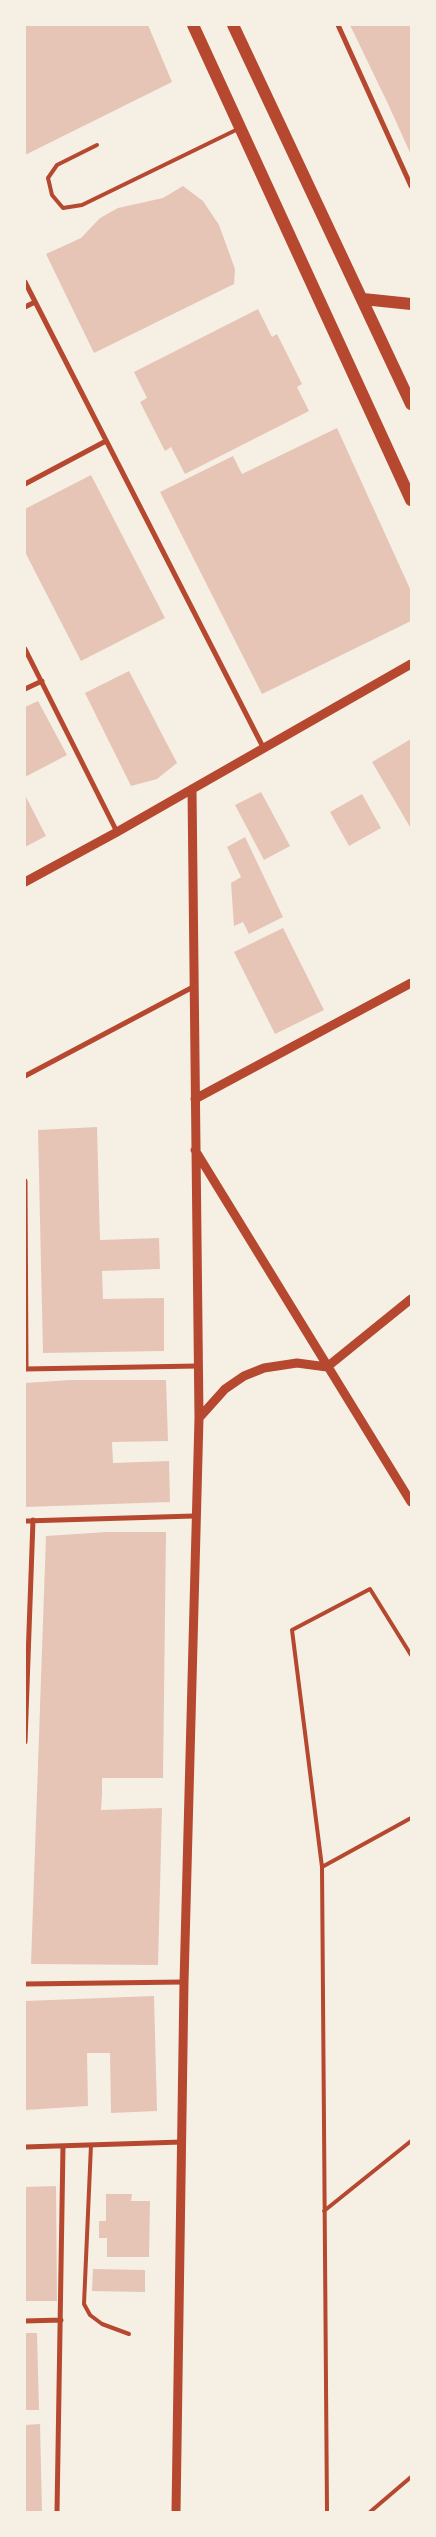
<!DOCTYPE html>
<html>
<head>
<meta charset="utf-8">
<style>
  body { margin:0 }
  #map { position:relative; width:436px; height:2537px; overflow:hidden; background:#f6efe4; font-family:"Alegreya Sans",sans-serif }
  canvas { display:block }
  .frame { position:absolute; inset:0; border:26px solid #f6efe4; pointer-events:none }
</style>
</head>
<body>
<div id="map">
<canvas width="436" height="2537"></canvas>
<div class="frame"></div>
</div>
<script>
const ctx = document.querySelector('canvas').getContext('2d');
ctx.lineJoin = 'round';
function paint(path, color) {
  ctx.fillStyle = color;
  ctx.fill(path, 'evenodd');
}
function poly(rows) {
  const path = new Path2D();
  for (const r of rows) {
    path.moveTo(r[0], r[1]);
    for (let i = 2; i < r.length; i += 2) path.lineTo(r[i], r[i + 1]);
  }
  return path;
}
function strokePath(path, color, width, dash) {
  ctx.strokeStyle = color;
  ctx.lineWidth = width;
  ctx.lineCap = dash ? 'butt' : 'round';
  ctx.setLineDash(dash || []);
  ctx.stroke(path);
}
paint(poly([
  [25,25,148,25,172,82,25,155],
  [350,25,411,25,411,155,389,106],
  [183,186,203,201,219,225,235,269,234,284,94,353,46,254,81,238,100,218,118,208,163,198],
  [258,309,272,337,277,334,302,384,297,387,309,411,185,474,171,447,165,451,140,402,147,398,134,372],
  [337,428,411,591,411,621,262,694,160,492,233,456,242,474],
  [91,475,165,618,81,661,25,552,25,509],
  [129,671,177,763,157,779,131,786,85,693],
  [38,701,67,755,25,777,25,707],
  [411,739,411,826,410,827,372,762],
  [261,792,290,846,264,860,235,805],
  [362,794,381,828,349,846,330,812],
  [25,795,46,836,25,847],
  [245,837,283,917,249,934,243,922,234,926,231,883,241,877,227,847],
  [283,928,324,1010,275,1034,234,952],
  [97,1127,100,1240,159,1238,160,1269,102,1271,103,1299,164,1298,164,1351,43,1353,38,1130],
  [71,1380,166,1380,168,1441,112,1442,113,1463,169,1461,170,1502,25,1507,25,1383],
  [107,1532,166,1532,163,1778,102,1778,102,1794,101,1810,162,1808,158,1965,31,1964,46,1536],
  [154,1996,157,2111,111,2113,110,2053,87,2053,88,2106,25,2110,25,2001],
  [56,2186,57,2301,25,2301,25,2187],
  [106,2194,132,2194,131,2201,150,2201,149,2257,107,2257,107,2238,99,2238,99,2221,106,2221],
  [93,2269,145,2270,145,2292,92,2291],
  [25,2333,37,2333,39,2410,25,2410],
  [40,2424,42,2512,25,2512,25,2425]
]), '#e6c5b7');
strokePath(poly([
  [97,145,57,165,48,178,52,195,63,208,82,205,238,129],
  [322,1867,411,1818],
  [91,2145,84,2304,90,2315,102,2324,129,2334],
  [324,2211,411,2141],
  [327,2512,322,1867,292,1630,370,1589,411,1655],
  [370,2512,411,2477]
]), '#b5482f', 4);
strokePath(poly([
  [338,25,411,186],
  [25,282,263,747],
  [25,307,35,302],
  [25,484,106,441],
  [25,649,117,832],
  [25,689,42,681],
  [25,1076,193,987],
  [25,1181,26,1369],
  [25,1369,198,1366],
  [25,1521,194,1516],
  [25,1742,33,1520],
  [25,1984,184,1982],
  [25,2147,182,2142],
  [25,2321,61,2320],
  [57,2512,63,2146]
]), '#b5482f', 5);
strokePath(poly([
  [25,882,117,832,411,664],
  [195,1099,411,983],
  [195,1150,411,1502],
  [199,1418,225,1389,244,1376,264,1368,297,1363,327,1367,411,1299],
  [176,2512,184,1982,199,1418,192,789]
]), '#b5482f', 9);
strokePath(poly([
  [193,25,411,500],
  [233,25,411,404],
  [363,299,411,304]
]), '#b5482f', 12);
</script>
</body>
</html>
